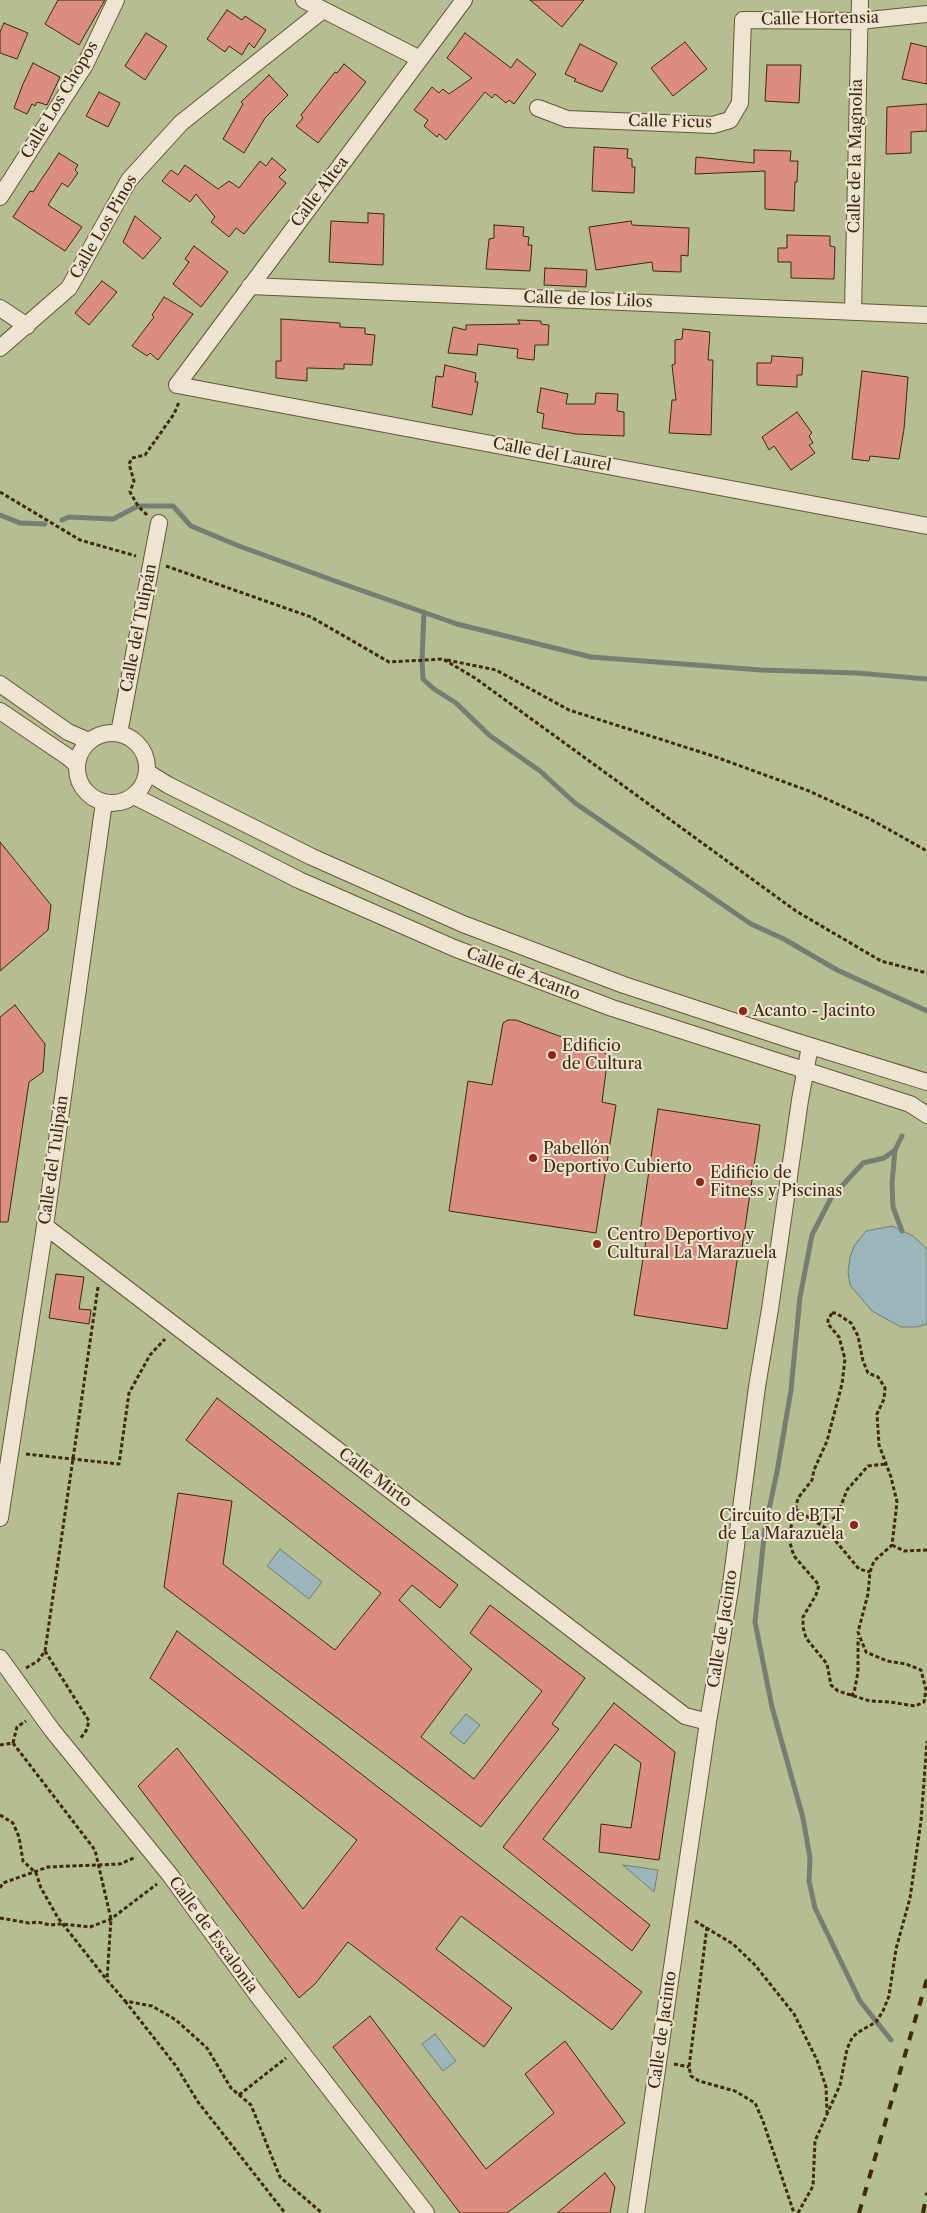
<!DOCTYPE html>
<html>
<head>
<meta charset="utf-8">
<style>
  body { margin:0 }
  canvas { display:block; background:#e3d6ba }
</style>
</head>
<body>
<canvas width="927" height="2213"></canvas>
<script>
const ctx = document.querySelector('canvas').getContext('2d');
ctx.lineJoin = 'round';
function paint(path, color) {
  ctx.fillStyle = color;
  ctx.fill(path, 'evenodd');
}
function poly(rows) {
  const path = new Path2D();
  for (const r of rows) {
    if (r.length === 3) {
      path.moveTo(r[0] + r[2], r[1]);
      path.arc(r[0], r[1], r[2], 0, 2 * Math.PI);
      continue;
    }
    path.moveTo(r[0], r[1]);
    for (let i = 2; i < r.length; i += 2) path.lineTo(r[i], r[i + 1]);
  }
  return path;
}
function strokePath(path, color, width, dash) {
  ctx.strokeStyle = color;
  ctx.lineWidth = width;
  ctx.lineCap = dash ? 'butt' : 'round';
  ctx.setLineDash(dash || []);
  ctx.stroke(path);
}
function label(font, color, halo, rows, align = 'center') {
  ctx.font = font + ' "Libre Caslon Text",serif';
  ctx.lineWidth = 4;
  ctx.setLineDash([]);
  ctx.textBaseline = 'middle';
  ctx.strokeStyle = halo;
  ctx.fillStyle = color;
  for (const [text, x, y, turn = 0] of rows) {
    ctx.save();
    ctx.translate(x, y);
    ctx.rotate((+turn || 0) * Math.PI / 180);
    ctx.textAlign = isNaN(turn) ? turn : align;
    if (halo) ctx.strokeText(text, 0, 0);
    ctx.fillText(text, 0, 0);
    ctx.restore();
  }
}
paint(poly([
  [0,0,927,0,927,2213,0,2213]
]), '#b4be90');
const water = poly([
  [892,1226,913,1236,927,1249,927,1324,917,1327,901,1327,872,1311,850,1285,848,1272,850,1257,854,1246,866,1231,892,1226],
  [280,1549,322,1582,309,1599,267,1566,280,1549],
  [466,1714,480,1725,464,1744,450,1733,466,1714],
  [623,1865,658,1870,654,1892,623,1865],
  [435,2034,456,2061,443,2071,422,2044,435,2034]
]);
paint(water, '#9ab6ba');
strokePath(water, '#767e74', 1);
strokePath(poly([
  [0,515,20,523,45,524],
  [62,520,69,517,113,519,138,506,173,506,191,526,239,546,346,585,457,624,591,657,761,670,857,673,927,679],
  [424,612,422,660,423,679,434,689,456,703,489,735,540,771,575,803,751,924,784,939,837,970,927,1011],
  [895,1150,892,1183,893,1207,902,1231],
  [891,2040,860,2001,815,1908,809,1881,810,1858,803,1818,772,1707,755,1622,765,1528,777,1472,791,1390,800,1297,812,1235,831,1198,851,1176,863,1163,884,1158,895,1150,902,1136]
]), '#767e74', 5);
const building = poly([
  [58,0,105,0,79,45,45,24,58,0],
  [530,0,584,0,562,27,530,0],
  [227,10,242,20,245,16,266,30,254,48,249,43,242,55,229,46,225,52,207,39,227,10],
  [4,23,28,33,17,59,0,53,0,32,4,23],
  [146,33,167,46,145,80,125,66,146,33],
  [465,33,511,68,517,59,536,74,514,104,509,100,506,103,495,94,492,98,485,92,446,140,439,134,437,137,424,126,428,120,414,110,432,87,439,93,443,89,449,94,472,78,447,58,465,33],
  [685,42,707,69,673,96,651,68,685,42],
  [911,43,927,47,927,84,902,79,911,43],
  [580,44,617,63,602,92,574,81,576,79,565,74,580,44],
  [33,63,60,77,47,105,37,102,35,106,32,104,27,114,14,108,23,84,33,63],
  [344,64,366,82,318,143,296,126,303,118,301,115,323,87,335,72,337,73,344,64],
  [767,65,801,65,799,103,765,101,767,65],
  [269,75,288,95,265,118,244,153,223,139,243,104,241,102,269,75],
  [99,92,120,103,108,127,86,116,99,92],
  [927,104,927,131,911,132,911,153,886,154,887,107,927,104],
  [594,147,628,149,627,158,632,159,632,167,635,167,634,193,592,191,594,147],
  [754,150,791,151,790,161,798,161,797,182,795,182,794,211,765,209,765,171,695,174,696,157,754,163,754,150],
  [59,153,78,165,75,170,78,173,68,187,62,183,48,205,82,227,65,251,13,217,30,191,33,192,59,153],
  [272,158,286,170,279,177,286,183,244,234,236,228,229,237,211,222,215,217,196,194,190,202,162,181,171,170,178,175,185,165,218,189,229,181,239,188,260,161,266,166,272,158],
  [368,213,384,214,383,265,329,262,331,221,368,223,368,213],
  [135,216,161,238,143,259,123,242,135,216],
  [631,221,632,225,689,228,688,256,681,255,681,272,653,271,652,262,596,270,589,227,631,221],
  [494,225,524,227,523,236,529,237,528,245,532,245,530,271,486,269,489,239,494,238,494,225],
  [787,235,830,236,830,246,835,247,834,279,791,278,791,262,778,262,778,248,787,248,787,235],
  [194,246,228,272,201,307,173,284,189,262,185,259,194,246],
  [545,268,587,270,586,287,544,285,545,268],
  [102,281,117,292,89,325,75,313,102,281],
  [164,297,193,314,158,360,150,353,147,356,132,346,154,317,152,315,164,297],
  [281,319,340,323,340,327,365,328,365,334,375,335,372,365,344,364,344,369,307,368,307,381,276,378,276,361,281,361,281,319],
  [518,320,541,321,541,324,549,325,548,345,535,345,534,360,517,358,518,349,478,344,477,355,448,353,453,327,466,330,466,325,520,324,518,320],
  [683,329,710,332,708,360,713,360,711,435,669,433,672,400,676,400,672,365,675,364,675,340,682,339,683,329],
  [772,356,803,358,802,375,797,375,797,387,757,385,757,363,771,363,772,356],
  [445,365,476,373,475,382,478,382,472,415,432,407,436,376,443,377,445,365],
  [862,371,908,377,904,429,899,459,870,456,869,461,852,459,862,371],
  [541,388,568,394,566,404,595,404,596,393,618,394,617,411,624,412,624,436,576,434,542,428,544,414,537,412,541,388],
  [797,412,812,433,809,436,813,443,809,445,815,453,791,470,774,446,769,450,762,437,797,412],
  [0,842,51,905,48,930,0,971,0,842],
  [15,1005,45,1044,43,1072,29,1082,8,1222,0,1222,0,1017,15,1005],
  [508,1020,516,1020,605,1053,608,1057,602,1102,616,1105,596,1233,449,1211,468,1081,492,1085,503,1023,508,1020],
  [658,1109,760,1125,741,1255,738,1254,727,1329,634,1315,646,1240,639,1239,658,1109],
  [56,1274,84,1277,79,1309,91,1310,89,1324,49,1318,56,1274],
  [217,1398,458,1585,440,1608,412,1585,399,1600,472,1669,421,1737,474,1779,542,1691,470,1633,490,1605,585,1678,552,1724,559,1729,481,1827,164,1587,178,1493,232,1501,223,1564,335,1650,381,1593,186,1440,217,1398],
  [177,1631,642,1992,612,2030,461,1916,436,1949,512,2008,484,2047,348,1942,315,1984,299,1998,138,1786,177,1748,303,1909,357,1840,150,1678,177,1631],
  [614,1703,675,1752,659,1860,599,1852,601,1824,631,1828,641,1763,615,1744,543,1839,650,1925,632,1951,503,1847,614,1703],
  [370,2016,486,2169,554,2113,525,2074,565,2041,625,2123,507,2213,460,2213,333,2047,370,2016],
  [605,2173,615,2187,610,2213,557,2213,605,2173]
]);
paint(building, '#da8d80');
strokePath(building, '#402a0b', 1);
const minor = poly([
  [304,0,420,59],
  [464,0,177,385,927,526],
  [538,108,567,119,713,125,730,120,740,103,743,20,859,21,927,14],
  [0,197,85,65,116,0],
  [250,286,927,315],
  [0,308,27,326],
  [853,311,860,0],
  [0,348,69,288,129,180,181,123,323,10],
  [0,684,68,732,89,741],
  [0,711,68,757,77,765],
  [112,768,35],
  [119,733,159,523],
  [147,772,168,785,312,857,463,924,624,985,788,1039,927,1082],
  [134,796,299,880,454,948,612,1008,910,1104,927,1115],
  [45,1226,685,1716,708,1722],
  [0,1518,45,1226,104,802],
  [0,1658,52,1730,170,1875,258,1996,426,2213],
  [636,2213,708,1722,731,1584,757,1387,770,1309,800,1100,810,1046]
]);
strokePath(minor, '#695537', 18);
strokePath(poly([
  [0,492,80,540,136,556],
  [147,515,138,506,130,492,134,481,129,464,132,458,145,455,174,414,179,402],
  [166,566,311,617,389,662,443,659,475,678,796,911,881,961,927,973],
  [447,660,496,670,569,710,713,756,809,791,870,819,927,851],
  [832,1313,836,1313,851,1323,858,1336,863,1361,868,1373,878,1377,885,1388,884,1399,877,1414,879,1445,891,1477,897,1502,892,1545,874,1561,870,1572,868,1594,858,1632,866,1652,887,1661,906,1664,921,1670,926,1690,924,1702,915,1706,890,1702,870,1701,838,1691,831,1685,827,1664,806,1638,803,1627,803,1617,816,1595,819,1585,794,1556,790,1543,791,1527,798,1498,812,1480,814,1470,827,1441,842,1384,845,1359,839,1337,828,1324,828,1320,832,1313],
  [26,1454,119,1464,129,1393,150,1355,165,1339],
  [795,1509,824,1527,859,1569,870,1572],
  [814,1520,828,1522,837,1516,847,1490,868,1466,886,1464],
  [892,1545,904,1551,927,1550],
  [45,1651,89,1721,86,1731,80,1739],
  [26,1668,38,1661,45,1651,98,1287],
  [851,1696,854,1693,858,1672,858,1638],
  [13,1743,17,1727,26,1721],
  [0,1745,13,1743,95,1850,111,1919,107,1980,125,2001,152,2006,176,2020,207,2048,231,2088,251,2105,280,2177,322,2213],
  [0,1815,13,1823,19,1837,23,1861,36,1873,41,1888,58,1918,107,1980],
  [0,1888,3,1883,48,1867,120,1864,136,1857],
  [0,1918,29,1923,38,1922,50,1925,62,1924,90,1927,111,1919,157,1884],
  [695,1921,733,1944,755,1965,794,2014,817,2060,826,2087,827,2113],
  [707,1927,689,2067,691,2076,699,2081,735,2091,755,2103,763,2121,794,2213],
  [125,2001,176,2066,198,2102,285,2213],
  [674,2064,689,2067],
  [239,2095,286,2058],
  [798,2213,813,2186,815,2141,840,2085,847,2049,852,2038,857,2033,876,2022,883,2011,889,1996,896,1949,910,1898,921,1821,927,1741]
]), '#402a0b', 3, [4, 2.5]);
strokePath(minor, '#ede4d2', 16);
strokePath(poly([
  [859,2213,927,1979],
  [923,2213,927,2193]
]), '#402a0b', 4, [9, 9]);
for (const [x, y, r, color] of [
  [743,1011,5,"#8f2418"],
  [552,1055,5,"#8f2418"],
  [533,1158,5,"#8f2418"],
  [700,1182,5,"#8f2418"],
  [597,1244,5,"#8f2418"],
  [854,1525,5,"#8f2418"]
]) {
  const dot = new Path2D();
  dot.arc(x, y, r, 0, 2 * Math.PI);
  ctx.fillStyle = color;
  ctx.fill(dot);
  strokePath(dot, '#ede4d2', 2);
}
label('16px', '#402a0b', '#ede4d2', [
  ["Calle Hortensia",820,19,-1],
  ["Calle Los Chopos",60,100,-59],
  ["Calle Ficus",670,122,1],
  ["Calle de la Magnolia",856,156,-89],
  ["Calle Altea",320,192,-53],
  ["Calle Los Pinos",104,227,-60],
  ["Calle de los Lilos",588,300,2],
  ["Calle del Laurel",552,455,11],
  ["Calle del Tulipán",139,628,-79],
  ["Calle de Acanto",523,974,21],
  ["Calle del Tulipán",54,1160,-82],
  ["Calle Mirto",375,1478,37],
  ["Calle de Jacinto",723,1629,-81],
  ["Calle de Escalonia",213,1935,54],
  ["Calle de Jacinto",663,2030,-82]
]);
label('16px', '#402a0b', '#ede4d2', [
  ["Acanto - Jacinto",753,1011],
  ["Edificio",562,1046],
  ["de Cultura",562,1064],
  ["Pabellón",543,1149],
  ["Deportivo Cubierto",543,1167],
  ["Edificio de",710,1173],
  ["Fitness y Piscinas",710,1191],
  ["Centro Deportivo y",607,1235],
  ["Cultural La Marazuela",607,1253],
  ["Circuito de BTT",844,1516,"right"],
  ["de La Marazuela",844,1534,"right"]
], 'left');
</script>
</body>
</html>
